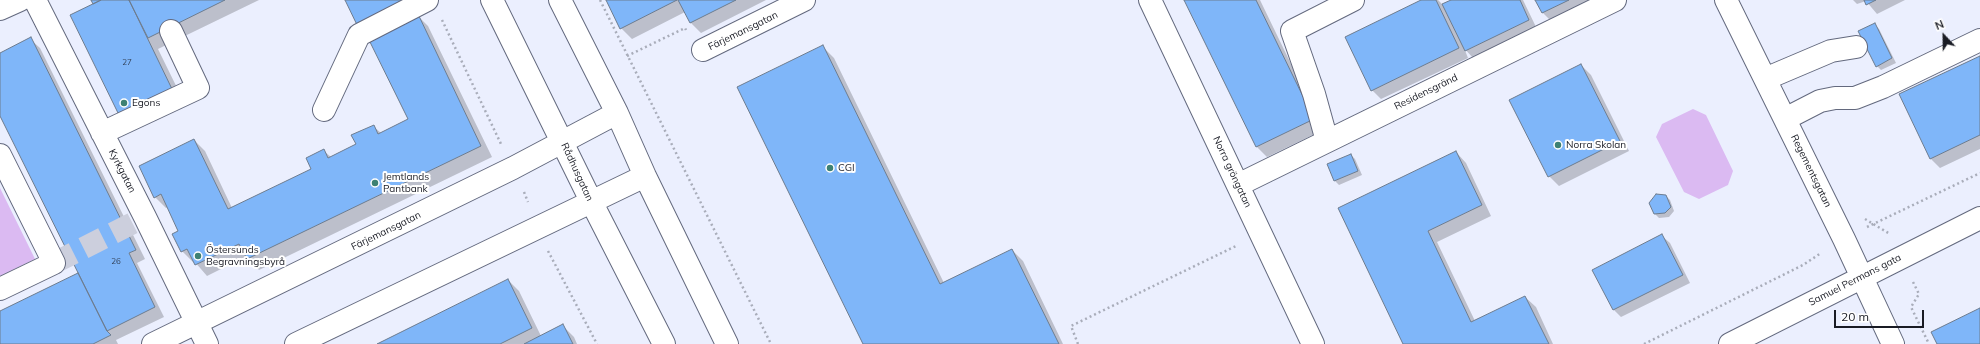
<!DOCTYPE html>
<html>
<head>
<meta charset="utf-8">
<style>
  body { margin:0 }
  #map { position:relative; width:1980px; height:344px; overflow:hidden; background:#ebeffe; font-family:Mulish,sans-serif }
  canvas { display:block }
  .north { position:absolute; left:1924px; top:16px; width:40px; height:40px; -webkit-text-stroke:3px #fff; paint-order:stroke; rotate:338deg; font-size:11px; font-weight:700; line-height:16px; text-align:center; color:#191b24 }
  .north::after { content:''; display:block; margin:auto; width:14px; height:18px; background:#191b24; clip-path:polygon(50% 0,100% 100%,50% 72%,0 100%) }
  .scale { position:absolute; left:1834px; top:310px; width:90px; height:18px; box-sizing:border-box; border:2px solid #191b24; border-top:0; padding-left:5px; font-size:12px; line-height:14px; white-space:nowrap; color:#191b24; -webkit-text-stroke:3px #fff; paint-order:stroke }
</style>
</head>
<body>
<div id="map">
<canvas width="1980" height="344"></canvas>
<div class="north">N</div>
<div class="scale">20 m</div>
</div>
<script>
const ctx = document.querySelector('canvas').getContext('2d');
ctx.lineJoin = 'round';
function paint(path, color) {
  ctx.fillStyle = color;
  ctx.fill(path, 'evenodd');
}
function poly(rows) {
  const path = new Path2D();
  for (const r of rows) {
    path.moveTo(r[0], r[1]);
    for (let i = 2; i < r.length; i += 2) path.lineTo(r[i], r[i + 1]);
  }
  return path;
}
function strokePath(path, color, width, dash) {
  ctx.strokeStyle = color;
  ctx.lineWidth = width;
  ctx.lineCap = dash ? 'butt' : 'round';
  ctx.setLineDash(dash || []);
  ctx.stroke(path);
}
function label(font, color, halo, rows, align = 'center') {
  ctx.font = font + ' Mulish,sans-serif';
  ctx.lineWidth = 4;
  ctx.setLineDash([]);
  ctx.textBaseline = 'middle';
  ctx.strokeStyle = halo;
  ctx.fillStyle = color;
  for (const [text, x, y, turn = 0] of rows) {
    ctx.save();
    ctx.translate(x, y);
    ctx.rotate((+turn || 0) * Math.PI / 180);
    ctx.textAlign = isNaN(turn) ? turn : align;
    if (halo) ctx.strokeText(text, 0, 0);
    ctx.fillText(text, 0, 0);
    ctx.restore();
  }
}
paint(poly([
  [1693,109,1706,115,1733,171,1728,185,1699,199,1684,192,1656,137,1662,124],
  [0,188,35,259,0,276]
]), '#dbbaf2');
paint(poly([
  [92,0,259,0,158,49,183,100,131,125],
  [347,0,418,16,428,26,492,157,259,270,247,256,207,276,194,261,193,262,182,251,180,231,168,207,166,208,155,197,194,140,205,151,232,208,312,169,324,151,331,157,357,145,373,126,381,133,409,120,369,37],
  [607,0,766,0,701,33,691,23,685,12,632,39,621,28],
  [1186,0,1260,0,1323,130,1267,157,1257,147],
  [1424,0,1438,0,1443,5,1453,0,1523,0,1536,27,1473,58,1464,48,1468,58,1381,99,1372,90],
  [1536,0,1592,0,1550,20,1542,12],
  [1853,0,1905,0,1877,14,1866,1,1857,4],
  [1875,25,1879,29,1896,63,1881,70,1877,66],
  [30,39,40,48,145,259,137,263,164,317,116,340,118,344,0,344,0,312,79,273,0,114,0,54],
  [823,47,834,58,944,283,1012,250,1023,261,1063,344,864,344],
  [1980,57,1980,149,1940,168,1931,159],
  [1581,65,1591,75,1629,151,1559,186,1549,176],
  [1456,152,1466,163,1491,216,1437,242,1475,321,1525,297,1536,307,1553,344,1404,344,1339,209],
  [1351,155,1355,159,1362,175,1339,185,1335,181,1329,165],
  [1666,196,1670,200,1674,211,1669,217,1659,218,1655,214],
  [1662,236,1670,243,1690,283,1621,317,1614,310,1594,270],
  [508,280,519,291,541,336,563,326,574,337,577,344,379,344]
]), '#0003');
const building = poly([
  [91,0,101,0,93,4,91,0],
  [101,0,129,0,172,89,119,115,70,15,101,0],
  [129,0,225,0,148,38,129,0],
  [345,0,409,0,359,29,345,0],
  [606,0,677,0,620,29,606,0],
  [678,0,736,0,690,23,678,0],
  [1184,0,1256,0,1314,119,1256,147,1184,0],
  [1421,0,1436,0,1459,48,1371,91,1345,37,1421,0],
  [1451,0,1520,0,1529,20,1465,51,1442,4,1451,0],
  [1535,0,1569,0,1542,13,1535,0],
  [1864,0,1876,0,1866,5,1864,0],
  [418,14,481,146,247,259,239,244,195,265,187,249,181,252,172,234,178,231,161,194,154,198,139,166,194,139,228,209,311,169,306,158,324,149,328,158,356,144,351,135,374,125,378,134,408,119,368,38,418,14],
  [1875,23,1892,58,1876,67,1858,31,1875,23],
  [31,37,136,250,129,253,155,307,107,331,0,116,0,53,31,37],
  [823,45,940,284,1012,249,1059,344,863,344,737,87,823,45],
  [1980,56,1980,135,1930,159,1899,94,1980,56],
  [1581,64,1620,141,1548,177,1509,100,1581,64],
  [1456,151,1482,205,1428,231,1471,322,1525,296,1549,344,1403,344,1338,208,1456,151],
  [1351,154,1358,171,1334,181,1327,164,1351,154],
  [1656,194,1666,195,1671,207,1665,213,1654,214,1649,203,1656,194],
  [1662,234,1683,275,1613,310,1592,270,1662,234],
  [78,273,107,331,111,335,93,344,0,344,0,311,78,273],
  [508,279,532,328,500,344,377,344,508,279],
  [1980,308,1980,344,1937,344,1931,332,1980,308],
  [563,324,573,344,524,344,563,324]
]);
paint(building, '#7fb6f9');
strokePath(building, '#6d7c8f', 1);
strokePath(poly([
  [54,263,145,217]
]), '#cccfdd', 22, [22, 11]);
const minor = poly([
  [35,0,145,217,207,344],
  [1150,0,1313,344],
  [1726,0,1844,239,1893,344],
  [0,9,20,0],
  [703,50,804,0],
  [1765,79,1831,51,1856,47],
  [324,110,359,35,427,0],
  [1785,119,1820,101,1835,98,1855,98,1883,87,1980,40],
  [102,133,198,88,171,31],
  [1327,141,1314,94,1292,31,1353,0],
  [0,155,54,263,0,289],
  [1238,185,1615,0],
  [1730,344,1980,218]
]);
const major = poly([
  [492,0,592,203,664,344],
  [560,0,617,113,645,176,727,344],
  [153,344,513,168,617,113],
  [296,344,645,176]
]);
strokePath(minor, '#63697e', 24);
strokePath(major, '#63697e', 24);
strokePath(poly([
  [600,0,771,344],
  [442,20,501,144],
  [627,56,685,28,686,30],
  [524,192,528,202],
  [1865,219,1890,234],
  [1867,227,1980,173],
  [548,251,597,344],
  [1913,282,1919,294,1911,307,1929,344],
  [1078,344,1071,326,1238,245],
  [1644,344,1803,265,1821,253]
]), '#a9adba', 2.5, [2, 3]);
strokePath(minor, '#fff', 22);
strokePath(major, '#fff', 22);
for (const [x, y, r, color] of [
  [124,103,4,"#3d8173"],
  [1558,145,4,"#3d8173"],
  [830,168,4,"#3d8173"],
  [375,183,4,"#3d8173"],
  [198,256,4,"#3d8173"]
]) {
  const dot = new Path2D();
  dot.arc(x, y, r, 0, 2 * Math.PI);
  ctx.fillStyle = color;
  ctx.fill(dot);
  strokePath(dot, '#fff', 1.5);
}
label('8px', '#324259', null, [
  ["27",127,63],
  ["26",116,262]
]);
label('10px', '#191b24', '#fff', [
  ["Färjemansgatan",743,31,-26],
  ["Residensgränd",1426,92,-26],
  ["Kyrkgatan",122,171,63],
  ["Regementsgatan",1811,171,64],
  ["Rådhusgatan",577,172,65],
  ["Norra gröngatan",1232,172,65],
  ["Färjemansgatan",386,231,-26],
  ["Samuel Permans gata",1855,280,-27]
]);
label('10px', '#191b24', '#fff', [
  ["Egons",132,103],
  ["Norra Skolan",1566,145],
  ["CGI",838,168],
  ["Jemtlands",383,177],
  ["Pantbank",383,189],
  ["Östersunds",206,250],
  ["Begravningsbyrå",206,262]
], 'left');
</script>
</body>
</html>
